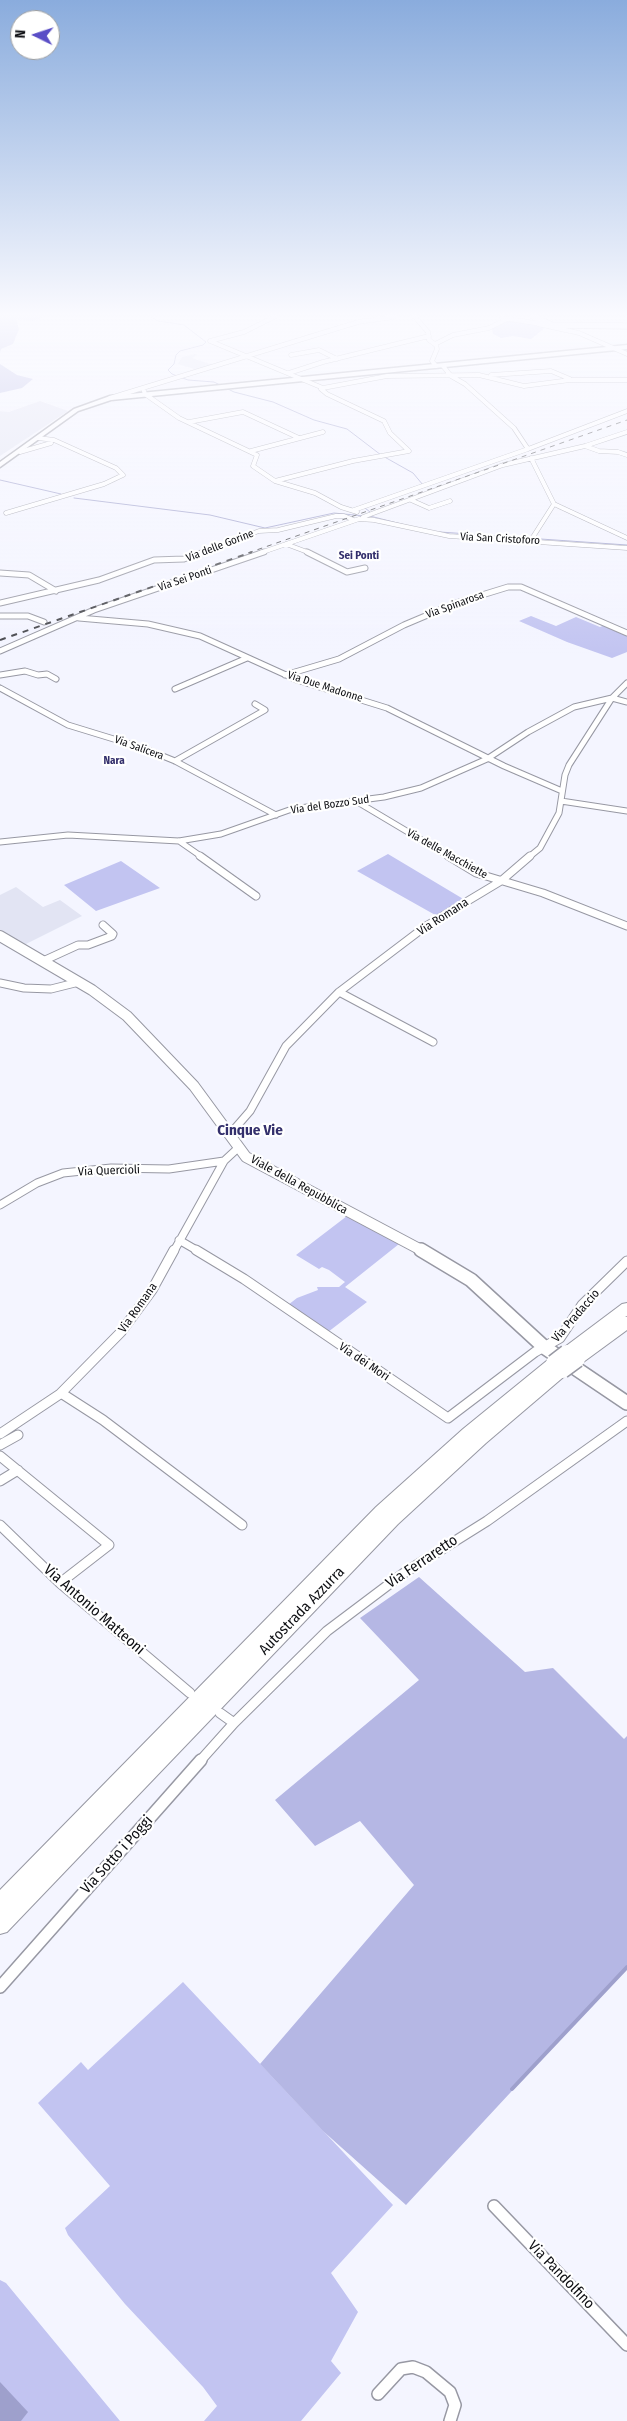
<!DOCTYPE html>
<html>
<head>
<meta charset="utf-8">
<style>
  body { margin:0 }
  #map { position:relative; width:627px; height:2421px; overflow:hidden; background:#f4f5ff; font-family:"Fira Sans Condensed",sans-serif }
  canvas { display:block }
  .north { position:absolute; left:10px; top:10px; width:50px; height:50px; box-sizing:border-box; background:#fff; border:1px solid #9e9fa0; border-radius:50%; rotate:274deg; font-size:14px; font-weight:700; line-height:20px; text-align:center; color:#0d0e12 }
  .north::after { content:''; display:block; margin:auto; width:18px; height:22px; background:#5a4ec6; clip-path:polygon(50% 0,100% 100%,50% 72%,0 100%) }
</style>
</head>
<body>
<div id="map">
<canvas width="627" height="2421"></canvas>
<div class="north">N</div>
</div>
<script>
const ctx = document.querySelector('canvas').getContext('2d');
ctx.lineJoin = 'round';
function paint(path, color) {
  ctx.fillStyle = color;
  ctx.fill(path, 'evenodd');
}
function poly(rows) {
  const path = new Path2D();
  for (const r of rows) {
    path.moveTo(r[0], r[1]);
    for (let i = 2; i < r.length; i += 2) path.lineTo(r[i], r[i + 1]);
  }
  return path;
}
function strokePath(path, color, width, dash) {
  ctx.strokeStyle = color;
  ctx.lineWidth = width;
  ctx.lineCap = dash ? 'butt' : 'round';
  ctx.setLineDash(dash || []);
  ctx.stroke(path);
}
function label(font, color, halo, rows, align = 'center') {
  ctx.font = font + ' "Fira Sans Condensed",sans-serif';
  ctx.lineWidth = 4.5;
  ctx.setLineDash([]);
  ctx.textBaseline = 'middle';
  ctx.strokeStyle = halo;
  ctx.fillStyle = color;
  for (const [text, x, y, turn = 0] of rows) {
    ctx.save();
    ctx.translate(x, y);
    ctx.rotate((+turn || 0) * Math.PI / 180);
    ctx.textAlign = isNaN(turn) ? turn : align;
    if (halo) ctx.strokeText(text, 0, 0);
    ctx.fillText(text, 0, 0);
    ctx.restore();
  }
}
paint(poly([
  [195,354,197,355,192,358,213,365,197,370,178,364,182,357],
  [40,401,68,411,0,456,0,411,9,412],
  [16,887,43,907,60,900,82,916,24,945,0,932,0,895]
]), '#e2e4f3');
paint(poly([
  [506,320,546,327,531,339,513,336,501,338,493,334,492,328],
  [531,616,556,626,576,617,600,627,605,625,627,634,627,652,612,658,567,642,519,621],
  [388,854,465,900,437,916,357,871],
  [121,861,160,888,96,911,64,885],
  [347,1216,399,1244,345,1287,367,1302,328,1332,288,1305,297,1298,318,1290,317,1287,339,1287,345,1282,329,1270,322,1267,319,1269,296,1255],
  [183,1982,393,2205,331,2273,358,2312,331,2361,341,2373,301,2421,204,2421,217,2406,203,2387,125,2304,68,2235,65,2228,110,2186,38,2103,81,2062,88,2070],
  [0,2280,6,2283,120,2421,0,2421]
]), '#c2c4f1');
paint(poly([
  [0,317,44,317,33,321,16,319,19,329,13,344,1,349,0,353],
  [0,364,17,375,33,379,22,388,0,393],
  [419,1577,525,1672,553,1668,624,1739,627,1736,627,1967,406,2205,323,2131,260,2064,414,1885,360,1821,315,1846,275,1800,419,1680,360,1618]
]), '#b5b7e4');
paint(poly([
  [0,2382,28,2412,21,2421,0,2421]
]), '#9ea0cc');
strokePath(poly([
  [151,317,158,321,184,325,206,342,203,345,180,351,176,355,174,364,168,370,172,374,188,380,214,382,234,392,273,402,314,420,347,429,381,455,413,473,423,485],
  [0,480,61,494],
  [74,498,210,515,265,528,334,513,364,516],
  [365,508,370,512],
  [370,516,413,527],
  [440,532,627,545]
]), '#9ea0cc', 1);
strokePath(poly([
  [512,2089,627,1967]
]), '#9ea0cc', 4);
const minorFar4 = poly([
  [415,317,428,332,429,340,436,345,437,349,432,361,436,366],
  [502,318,542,324],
  [538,324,579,333,627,354],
  [210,341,323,388,387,376,479,375,524,386,570,380,627,380],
  [210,341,244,332,274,317],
  [435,344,453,335,489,328,507,319],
  [291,355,319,350,337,359],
  [443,366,451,376,465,384,514,428,528,449],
  [289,373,323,362,429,336],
  [491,375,551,371,570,379],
  [143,388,145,394,179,418,257,455,253,466,275,481,315,493,341,507,357,512],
  [110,398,358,322,394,317],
  [189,422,243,412,299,438],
  [585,446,599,451,618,452,627,455],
  [251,451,323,432],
  [20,452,51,443],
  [531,458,554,504,531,540],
  [275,481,353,461,409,451,390,433,384,421,327,394,321,389,323,388],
  [411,500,429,508,450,501],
  [554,504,627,538],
  [354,510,528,449,627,411],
  [6,513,104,484,123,475,116,468,54,440,38,438],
  [363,517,503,465,585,446,627,432],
  [286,544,310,553],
  [200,553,259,531,278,530,336,516,344,516,354,520],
  [260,553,359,519,374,520,449,536,627,548]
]);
const minorFar3 = poly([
  [307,552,347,572,365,568],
  [0,573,29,575,56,591],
  [0,603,99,580,154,560,184,559,204,552],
  [0,616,28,616,44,622],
  [79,618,148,624,200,636,297,680,387,708,504,766,562,791],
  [0,651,94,610,264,552],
  [0,675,25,671,38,675,47,674,56,679],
  [285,675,339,659,404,625,456,603,508,587,521,587,627,633],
  [0,688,68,725,143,748,175,761,276,815],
  [175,689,247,658],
  [175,761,265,710,255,704],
  [356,801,450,857],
  [561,801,627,811],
  [179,841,202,857],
  [0,842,68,835,179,841,221,834,292,809,384,797,421,788,487,759,528,732,574,707,612,698,627,702],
  [529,857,540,848,559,813,565,775,569,765,612,698,627,683]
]);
const minorFar2 = poly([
  [200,856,256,896],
  [448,856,476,873,543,893,627,926],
  [43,961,78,945,88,945,112,936,113,934,103,925],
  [0,983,24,988,51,989,79,982],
  [339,992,433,1042],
  [230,1134,250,1111,286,1046,339,992,426,926,501,881,530,856],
  [0,1205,37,1183,63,1173,111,1168,169,1169,224,1161],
  [179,1240,198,1251],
  [174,1251,224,1161,238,1148]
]);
const minorFar1 = poly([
  [196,1250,244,1279,448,1418,535,1352,560,1338,582,1305,627,1261],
  [61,1393,103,1420,242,1525],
  [0,1434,60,1394,121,1332,152,1290,174,1250],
  [0,1445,18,1435],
  [0,1456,109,1545,60,1583],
  [0,1481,18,1470],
  [0,1525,60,1583,190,1693],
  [220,1713,234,1723],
  [200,1761,234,1723,327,1631,404,1573,487,1521,627,1421]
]);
const minor = poly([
  [0,1987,201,1760],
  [494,2206,627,2345],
  [378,2394,401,2369,413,2367,426,2372,450,2392,455,2405,450,2421]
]);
const tertiary = poly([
  [534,317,552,325,627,326]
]);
const secondaryFar1 = poly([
  [0,936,92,990,127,1016,194,1086,246,1157,423,1251]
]);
const secondary = poly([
  [421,1250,471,1280,544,1347,627,1403]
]);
const primary = poly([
  [627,345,627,349,111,400,78,411,0,467,0,462,74,409,110,396,627,345]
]);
const motorway = poly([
  [627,1303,627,1316,625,1317,627,1317,627,1330,582,1363,577,1365,572,1363,570,1357,562,1357,560,1353,562,1349,622,1304,627,1303],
  [554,1357,559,1359,560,1365,567,1366,570,1370,567,1374,486,1443,398,1524,7,1932,0,1934,0,1890,376,1507,463,1429,549,1359,554,1357]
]);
strokePath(minorFar4, '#9798a3', 5);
strokePath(minorFar3, '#9798a3', 7);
strokePath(minorFar2, '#9798a3', 9);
strokePath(minorFar1, '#9798a3', 11);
strokePath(minor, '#9798a3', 14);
strokePath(tertiary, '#9798a3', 7);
strokePath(secondaryFar1, '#9798a3', 12);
strokePath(secondary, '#9798a3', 16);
strokePath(primary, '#9798a3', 3);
strokePath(motorway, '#9798a3', 2);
strokePath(minorFar4, '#fff', 4);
strokePath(minorFar3, '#fff', 5);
strokePath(minorFar2, '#fff', 7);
strokePath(minorFar1, '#fff', 9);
strokePath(minor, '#fff', 11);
strokePath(tertiary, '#fff', 5.5);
strokePath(secondaryFar1, '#fff', 10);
strokePath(secondary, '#fff', 13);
paint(primary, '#fff');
paint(motorway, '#fff');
strokePath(poly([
  [248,553,627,420]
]), '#45464b', 1, [5, 5]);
strokePath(poly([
  [0,640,252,552]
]), '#45464b', 2, [6, 6]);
const motorwayBridge = poly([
  [554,1363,567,1353],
  [562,1370,577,1359]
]);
strokePath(motorwayBridge, '#9798a3', 19, []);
strokePath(motorwayBridge, '#fff', 16);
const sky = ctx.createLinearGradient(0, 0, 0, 656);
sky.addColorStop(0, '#8aacdd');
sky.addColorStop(0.48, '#fafaff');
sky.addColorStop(1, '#fafaff00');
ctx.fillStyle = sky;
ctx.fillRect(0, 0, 627, 656);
label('11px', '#0d0e12', '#fff', [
  ["Via San Cristoforo",500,539,3],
  ["Via delle Gorine",220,546,-21],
  ["Via Sei Ponti",185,579,-19],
  ["Via Spinarosa",455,605,-20],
  ["Via Due Madonne",325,687,18],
  ["Via Salicera",139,748,20],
  ["Via del Bozzo Sud",330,805,-8],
  ["Via delle Macchiette",447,854,29]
]);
label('bold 11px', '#34306c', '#fff', [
  ["Sei Ponti",359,556],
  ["Nara",114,761]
]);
label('12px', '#0d0e12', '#fff', [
  ["Via Romana",443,917,-33],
  ["Via Quercioli",109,1171,-2],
  ["Viale della Repubblica",299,1185,29],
  ["Via Romana",138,1308,-55],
  ["Via Pradaccio",576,1316,-49],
  ["Via dei Mori",364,1362,34]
]);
label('bold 15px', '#34306c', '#fff', [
  ["Cinque Vie",250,1131]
]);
label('15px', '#0d0e12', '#fff', [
  ["Via Ferraretto",422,1562,-34],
  ["Via Antonio Matteoni",94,1610,41],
  ["Autostrada Azzurra",302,1611,-46],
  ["Via Sotto i Poggi",117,1855,-48],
  ["Via Pandolfino",561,2275,46]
]);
</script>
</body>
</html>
